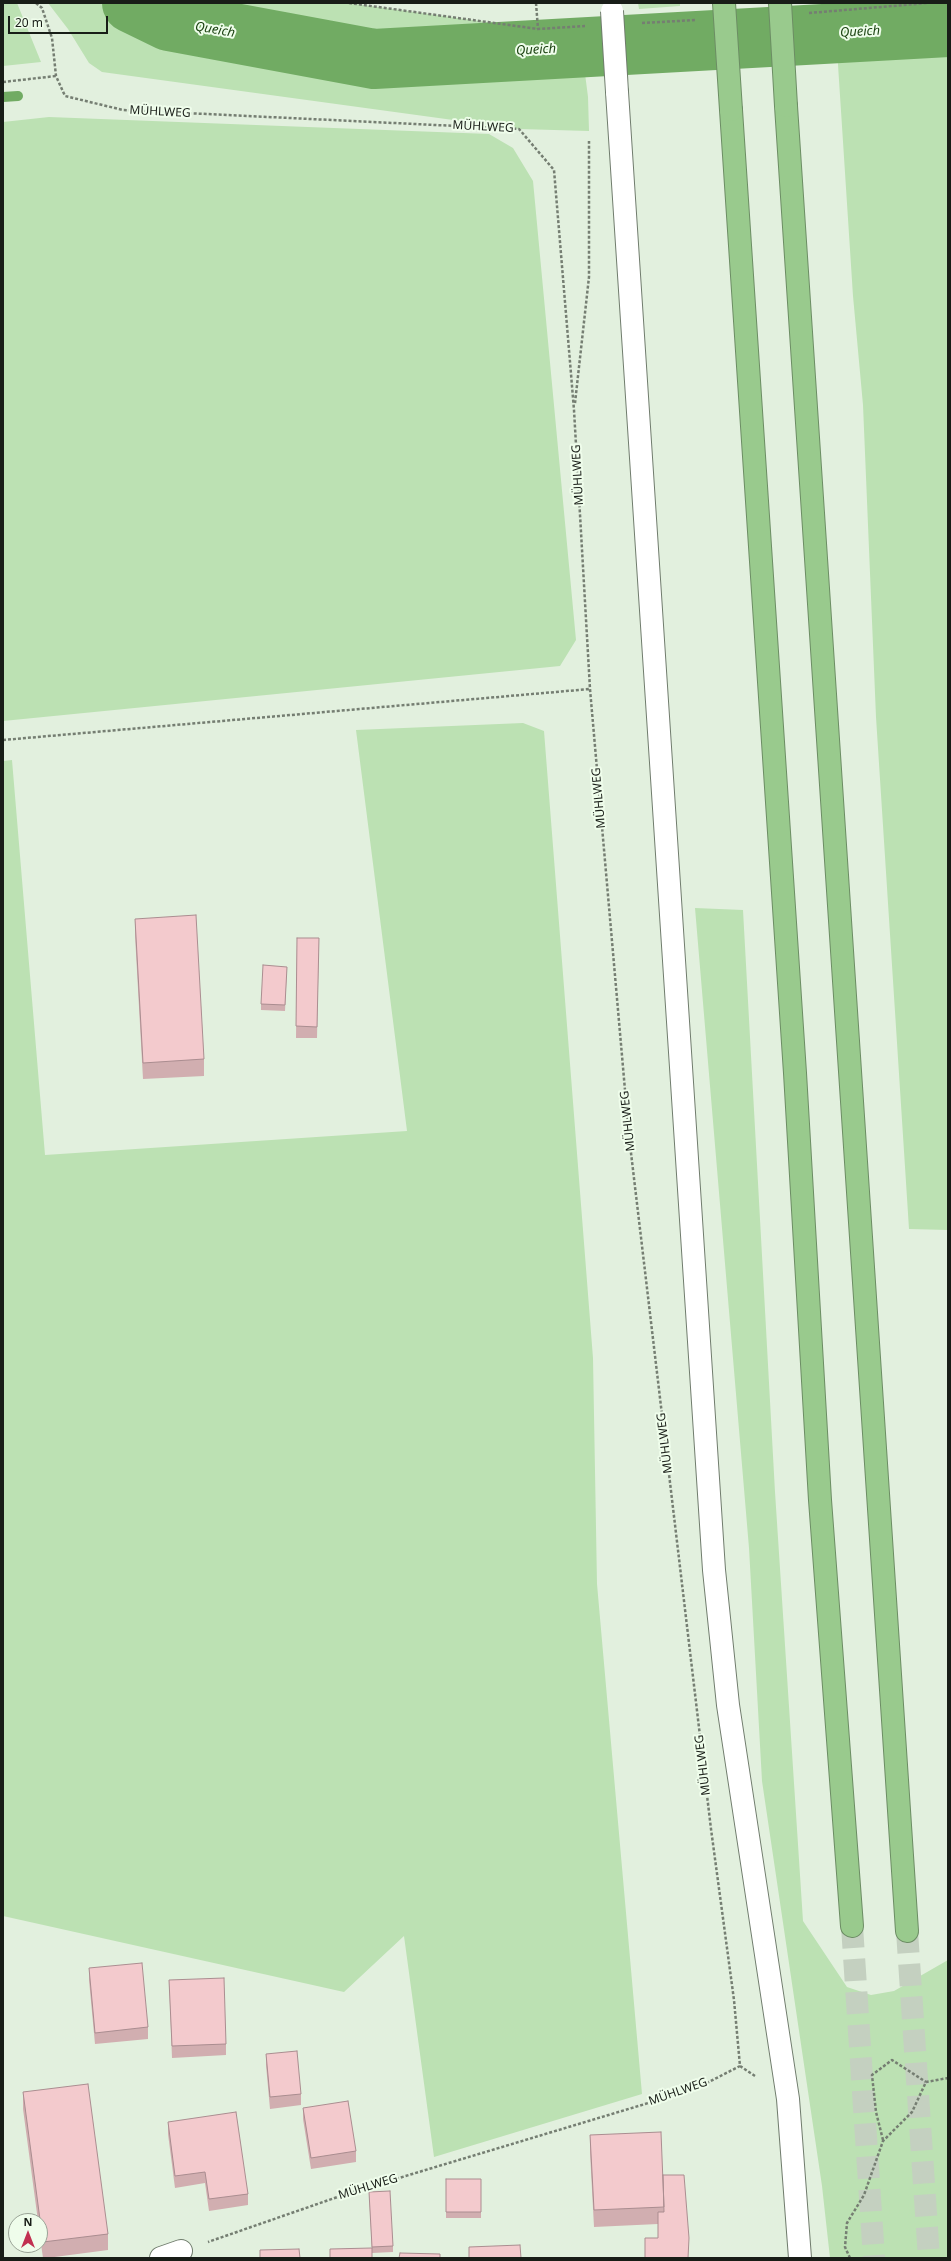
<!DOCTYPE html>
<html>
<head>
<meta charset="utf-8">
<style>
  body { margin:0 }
  #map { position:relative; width:951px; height:2261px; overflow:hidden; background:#e2f0de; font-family:"Noto Sans",sans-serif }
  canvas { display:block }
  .frame { position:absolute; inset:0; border:4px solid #181d17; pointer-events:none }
  .north { position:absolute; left:8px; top:2213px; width:40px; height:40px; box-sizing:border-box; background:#effdeb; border:1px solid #99a396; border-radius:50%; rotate:0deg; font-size:11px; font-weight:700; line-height:16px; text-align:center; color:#181d17 }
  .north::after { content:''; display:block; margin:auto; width:14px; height:18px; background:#c13151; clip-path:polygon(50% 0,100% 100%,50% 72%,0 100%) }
  .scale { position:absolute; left:8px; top:16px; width:100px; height:18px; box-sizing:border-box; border:2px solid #181d17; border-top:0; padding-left:5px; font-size:12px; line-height:14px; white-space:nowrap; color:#181d17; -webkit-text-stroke:3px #effdeb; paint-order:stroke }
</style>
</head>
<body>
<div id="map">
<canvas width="951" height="2261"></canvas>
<div class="frame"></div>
<div class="north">N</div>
<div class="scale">20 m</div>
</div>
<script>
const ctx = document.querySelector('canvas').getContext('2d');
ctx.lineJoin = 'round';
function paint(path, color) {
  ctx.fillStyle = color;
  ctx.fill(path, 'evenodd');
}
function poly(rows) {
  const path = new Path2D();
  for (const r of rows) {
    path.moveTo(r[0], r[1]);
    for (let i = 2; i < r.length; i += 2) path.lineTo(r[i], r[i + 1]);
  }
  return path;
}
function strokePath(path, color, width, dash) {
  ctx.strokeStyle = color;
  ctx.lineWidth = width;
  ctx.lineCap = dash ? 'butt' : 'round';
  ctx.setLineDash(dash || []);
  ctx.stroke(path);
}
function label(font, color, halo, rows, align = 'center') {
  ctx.font = font + ' "Noto Sans",sans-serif';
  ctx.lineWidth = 4;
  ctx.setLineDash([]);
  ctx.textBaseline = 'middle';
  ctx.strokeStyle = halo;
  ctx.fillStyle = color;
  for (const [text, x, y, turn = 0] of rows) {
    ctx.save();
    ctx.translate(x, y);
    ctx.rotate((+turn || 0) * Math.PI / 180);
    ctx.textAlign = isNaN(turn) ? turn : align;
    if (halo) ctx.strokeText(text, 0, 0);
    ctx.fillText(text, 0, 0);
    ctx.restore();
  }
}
paint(poly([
  [3,3,17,3,41,62,3,66],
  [48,3,349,3,537,29,579,27,588,97,589,131,519,129,102,72,89,63,68,29],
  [638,3,680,3,680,6,639,9],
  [834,3,948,3,948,1230,909,1229,876,717,863,405,853,296],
  [49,117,489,134,513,148,533,181,576,640,560,666,3,721,3,122],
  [523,723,544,731,593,1358,597,1584,642,2094,434,2157,404,1936,344,1992,3,1916,3,761,12,760,45,1155,407,1131,356,730],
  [695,908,743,910,775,1492,803,1921,847,1987,871,1995,894,1991,948,1960,948,2258,830,2258,822,2186,762,1781,749,1548]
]), '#bce1b3');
strokePath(poly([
  [3,97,18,96]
]), '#71ab63', 10);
strokePath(poly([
  [132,3,169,21,374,59,948,27]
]), '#71ab63', 60);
strokePath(poly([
  [852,1926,874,2258],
  [907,1931,929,2258]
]), '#c4d0c0', 22, [22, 11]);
const street = poly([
  [161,2258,181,2251]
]);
const secondary = poly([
  [617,92,714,1570,728,1705,788,2099,800,2258]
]);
const highway = poly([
  [786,106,907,1931],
  [731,110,795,1073,820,1500,852,1926]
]);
strokePath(street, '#707c6d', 24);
strokePath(secondary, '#707c6d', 24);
strokePath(highway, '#6c8d64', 24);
strokePath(poly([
  [36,3,42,8,52,38,56,76,65,96,123,110,519,129,554,170,574,410,590,689,629,1136,711,1829,734,2000,740,2066,695,2089,349,2193,208,2242],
  [349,3,538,29,585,26],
  [536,3,538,29],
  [809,13,928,3],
  [642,23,696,20],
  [3,82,56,76],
  [575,403,589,277,589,141],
  [3,740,590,689],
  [740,2066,755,2076],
  [883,2140,876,2112,872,2075,892,2060,926,2082],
  [850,2258,845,2247,847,2223,864,2195,883,2141,912,2112,926,2082,948,2078]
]), '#757e72', 2.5, [3, 2]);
strokePath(street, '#fff', 22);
strokePath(secondary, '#fff', 22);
strokePath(highway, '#99ca8d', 22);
const secondaryBridge = poly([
  [612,11,617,92]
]);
const highwayBridge = poly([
  [724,3,731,110],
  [780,3,786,106]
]);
strokePath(secondaryBridge, '#707c6d', 24, []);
strokePath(highwayBridge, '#6c8d64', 24, []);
strokePath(secondaryBridge, '#fff', 22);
strokePath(highwayBridge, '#99ca8d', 22);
paint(poly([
  [135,919,204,1059,204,1076,143,1079,135,935],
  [297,938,319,938,317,1038,296,1038],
  [287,967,285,1011,261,1010,261,1004],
  [89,1968,148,2027,148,2039,95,2044,89,1980],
  [169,1980,226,2044,226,2055,172,2058],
  [266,2054,301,2094,301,2105,270,2109,266,2065],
  [23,2092,108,2234,108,2250,47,2258,43,2258,40,2237,40,2221,38,2221,23,2109],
  [303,2108,356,2151,356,2162,311,2169,303,2119],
  [168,2122,248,2194,248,2205,209,2211,205,2183,175,2188,168,2134],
  [590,2135,663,2175,684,2175,658,2238,658,2224,594,2227,590,2152],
  [446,2179,481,2179,481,2218,446,2218],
  [369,2192,393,2246,393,2252,372,2253]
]), '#d1aeb0');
const building = poly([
  [196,915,204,1059,143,1063,135,919,196,915],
  [297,938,319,938,317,1027,296,1026,297,938],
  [263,965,287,967,285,1005,261,1004,263,965],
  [142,1963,148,2027,95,2033,89,1968,142,1963],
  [224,1978,226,2044,172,2046,169,1980,224,1978],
  [297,2051,301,2094,270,2097,266,2054,297,2051],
  [88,2084,108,2234,43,2242,23,2092,88,2084],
  [348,2101,356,2151,311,2158,303,2108,348,2101],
  [236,2112,248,2194,209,2199,205,2172,175,2176,168,2122,236,2112],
  [661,2132,664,2207,594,2210,590,2135,661,2132],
  [663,2175,684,2175,689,2238,688,2258,645,2258,645,2238,658,2238,658,2212,664,2212,663,2175],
  [446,2179,481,2179,481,2212,446,2212,446,2179],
  [390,2191,393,2246,372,2247,369,2192,390,2191],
  [520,2245,521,2258,469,2258,469,2247,520,2245],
  [372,2248,372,2258,330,2258,330,2249,372,2248],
  [299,2249,300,2258,260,2258,260,2250,299,2249],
  [400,2253,440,2254,440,2258,399,2258,400,2253]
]);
paint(building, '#f3cacd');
strokePath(building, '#aa8d90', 1);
label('12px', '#181d17', '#effdeb', [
  ["MÜHLWEG",160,112,3],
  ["MÜHLWEG",483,127,3],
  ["MÜHLWEG",578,475,-93],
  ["MÜHLWEG",599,798,-95],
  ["MÜHLWEG",628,1121,-96],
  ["MÜHLWEG",665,1443,-97],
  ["MÜHLWEG",703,1765,-97],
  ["MÜHLWEG",678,2092,-19],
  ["MÜHLWEG",368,2187,-17]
]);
label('italic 13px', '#1d4413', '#effdeb', [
  ["Queich",215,30,10],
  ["Queich",860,32,-3],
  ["Queich",536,50,-3]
]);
</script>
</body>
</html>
